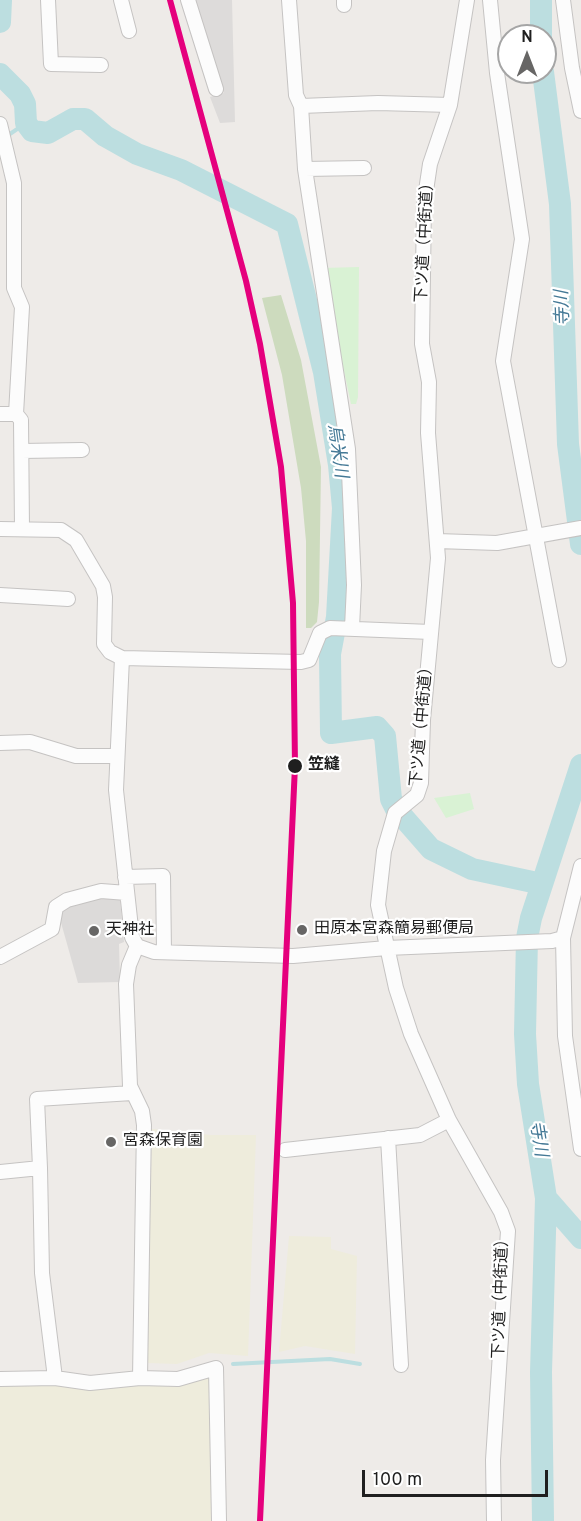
<!DOCTYPE html>
<html>
<head>
<meta charset="utf-8">
<style>
  body { margin:0 }
  #map { position:relative; width:581px; height:1521px; overflow:hidden; background:#eeebe8; font-family:Overpass,sans-serif }
  canvas { display:block }
  .north { position:absolute; left:497px; top:24px; width:60px; height:60px; box-sizing:border-box; background:#fff; border:2px solid #a5a5a5; border-radius:50%; rotate:0deg; font-size:16px; font-weight:700; line-height:24px; text-align:center; color:#1f1f1f }
  .north::after { content:''; display:block; margin:auto; width:21px; height:27px; background:#676665; clip-path:polygon(50% 0,100% 100%,50% 72%,0 100%) }
  .scale { position:absolute; left:362px; top:1470px; width:186px; height:27px; box-sizing:border-box; border:3px solid #1f1f1f; border-top:0; padding-left:8px; font-size:18px; line-height:21px; white-space:nowrap; color:#1f1f1f; -webkit-text-stroke:4px #fff; paint-order:stroke }
</style>
</head>
<body>
<div id="map">
<canvas width="581" height="1521"></canvas>
<div class="north">N</div>
<div class="scale">100 m</div>
</div>
<script>
const ctx = document.querySelector('canvas').getContext('2d');
ctx.lineJoin = 'round';
function paint(path, color) {
  ctx.fillStyle = color;
  ctx.fill(path, 'evenodd');
}
function poly(rows) {
  const path = new Path2D();
  for (const r of rows) {
    path.moveTo(r[0], r[1]);
    for (let i = 2; i < r.length; i += 2) path.lineTo(r[i], r[i + 1]);
  }
  return path;
}
function strokePath(path, color, width, dash) {
  ctx.strokeStyle = color;
  ctx.lineWidth = width;
  ctx.lineCap = dash ? 'butt' : 'round';
  ctx.setLineDash(dash || []);
  ctx.stroke(path);
}
function label(font, color, halo, rows, align = 'center') {
  ctx.font = font + ' Overpass,"Noto Sans JP",sans-serif';
  ctx.lineWidth = 4.5;
  ctx.setLineDash([]);
  ctx.textBaseline = 'middle';
  ctx.strokeStyle = halo;
  ctx.fillStyle = color;
  for (const [text, x, y, turn = 0] of rows) {
    ctx.save();
    ctx.translate(x, y);
    ctx.rotate((+turn || 0) * Math.PI / 180);
    ctx.textAlign = isNaN(turn) ? turn : align;
    if (halo) ctx.strokeText(text, 0, 0);
    ctx.fillText(text, 0, 0);
    ctx.restore();
  }
}
paint(poly([
  [193,0,232,0,235,122,220,123,210,97,224,93,207,54]
]), '#dddbda');
paint(poly([
  [103,895,120,899,124,942,119,944,120,982,78,983,60,919,61,913,66,907]
]), '#dcdad9');
paint(poly([
  [152,1129,211,1135,256,1135,248,1356,209,1353,177,1364,147,1363],
  [289,1236,331,1237,331,1249,357,1256,355,1354,305,1346,279,1352],
  [213,1373,214,1521,0,1521,0,1384,91,1387,182,1383]
]), '#eeecdc');
paint(poly([
  [281,295,301,360,321,467,319,602,317,622,311,628,306,628,306,541,301,488,282,375,262,298]
]), '#cddbbe');
paint(poly([
  [359,267,358,397,356,404,351,404,322,268],
  [470,793,474,809,446,818,434,798]
]), '#d9f2d4');
strokePath(poly([
  [7,136,26,123],
  [233,1364,330,1359,360,1364]
]), '#bcdee0', 4);
strokePath(poly([
  [0,22,1,0],
  [541,36,541,0],
  [543,72,560,204,568,444,581,544],
  [0,74,20,94,25,104,26,123,32,131,48,133,73,119,85,119,105,136,137,154,181,170,287,224,324,372,339,465,343,508,337,617,330,654,331,733,377,727,385,736,391,799,396,809,431,849,472,869,542,884],
  [546,1198,581,1238],
  [543,1521,541,1372,546,1198,528,1084,525,1034,527,938,531,918,581,765]
]), '#bcdee0', 22);
const street = poly([
  [48,0,51,64,101,65],
  [121,0,129,31],
  [188,0,216,89],
  [289,0,296,95,301,106,305,169,348,449,354,585,352,628],
  [467,0,450,105,430,164,424,204,422,344,429,382,428,433,438,558,423,720,421,783,417,795,395,813,384,851,378,905,396,988,411,1034,449,1120,501,1212,508,1231,493,1460,494,1521],
  [490,0,497,73,522,239,503,361,559,660],
  [563,0,572,68,581,111],
  [344,5,344,0],
  [301,106,378,103,450,105],
  [0,124,14,183,14,288,22,307,16,414],
  [305,169,364,168],
  [0,414,16,414,21,420,22,529],
  [22,451,82,450],
  [0,529,61,530,76,540,103,586,105,597,104,644,110,652,122,658,301,662,309,660,320,633,330,628,431,632],
  [437,541,497,543,581,528],
  [0,595,68,599],
  [122,658,116,790,132,937,137,946,154,952,293,956,387,948,552,941,563,938],
  [0,743,30,742,76,756,116,756],
  [581,866,563,938,565,1036,581,1149],
  [125,877,163,876,164,952],
  [137,946,129,965,126,984,130,1086,142,1111,144,1125,140,1378],
  [0,957,52,929,56,907,67,900,101,891,127,893],
  [388,1138,401,1365],
  [285,1150,420,1135,449,1120],
  [40,1168,37,1099,132,1093],
  [0,1172,40,1168,42,1273,55,1378],
  [0,1379,55,1378,90,1383,140,1378,178,1379,216,1368,219,1521]
]);
strokePath(street, '#c5c3c2', 16);
strokePath(street, '#fcfcfc', 14);
strokePath(poly([
  [170,0,246,281,260,344,281,467,293,603,295,766,260,1521]
]), '#e5007d', 6);
for (const [x, y, r, color] of [
  [295,766,8,"#1f1f1f"],
  [302,930,6,"#676665"],
  [94,931,6,"#676665"],
  [111,1142,6,"#676665"]
]) {
  const dot = new Path2D();
  dot.arc(x, y, r, 0, 2 * Math.PI);
  ctx.fillStyle = color;
  ctx.fill(dot);
  strokePath(dot, '#fff', 2);
}
label('16px', '#1f1f1f', '#fff', [
  ["下ツ道（中街道）",426,239,-87],
  ["下ツ道（中街道）",423,723,-85],
  ["下ツ道（中街道）",502,1295,-88]
]);
label('bold 16px', '#1f1f1f', '#fff', [
  ["笠縫",308,766]
], 'left');
label('16px', '#1f1f1f', '#fff', [
  ["田原本宮森簡易郵便局",314,930],
  ["天神社",106,931],
  ["宮森保育園",123,1142]
], 'left');
label('italic 18px', '#447996', '#fff', [
  ["寺川",564,308,-92],
  ["烏米川",336,451,82],
  ["寺川",537,1139,81]
]);
</script>
</body>
</html>
